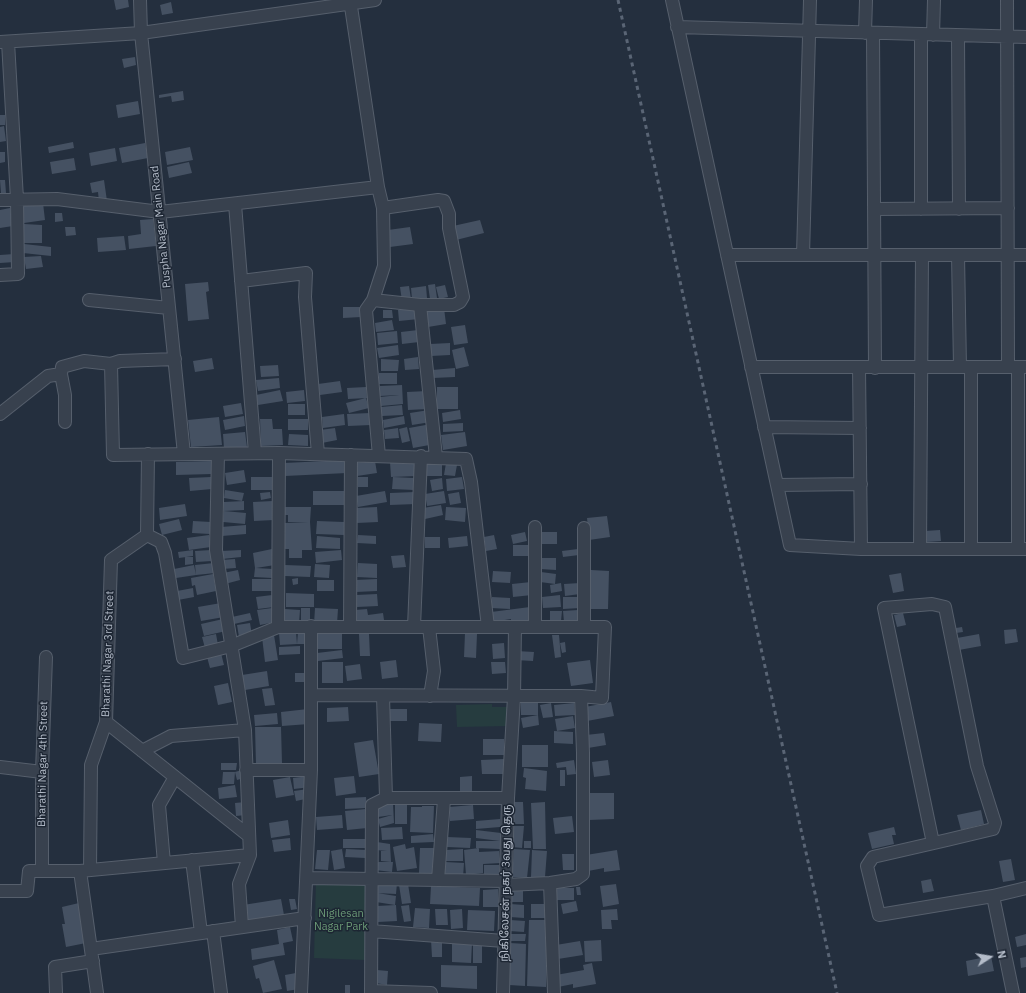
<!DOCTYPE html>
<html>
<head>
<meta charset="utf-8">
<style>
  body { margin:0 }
  #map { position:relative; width:1026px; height:993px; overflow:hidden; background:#242f3e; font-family:"IBM Plex Sans",sans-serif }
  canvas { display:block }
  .north { position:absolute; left:970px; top:937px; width:40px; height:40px; -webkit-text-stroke:3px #1d2633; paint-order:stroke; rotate:78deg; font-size:11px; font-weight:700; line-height:16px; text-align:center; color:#b4bcc9 }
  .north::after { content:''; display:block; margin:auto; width:14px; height:18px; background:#b4bcc9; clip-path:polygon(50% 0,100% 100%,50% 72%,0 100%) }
</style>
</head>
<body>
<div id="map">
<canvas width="1026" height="993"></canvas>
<div class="north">N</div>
</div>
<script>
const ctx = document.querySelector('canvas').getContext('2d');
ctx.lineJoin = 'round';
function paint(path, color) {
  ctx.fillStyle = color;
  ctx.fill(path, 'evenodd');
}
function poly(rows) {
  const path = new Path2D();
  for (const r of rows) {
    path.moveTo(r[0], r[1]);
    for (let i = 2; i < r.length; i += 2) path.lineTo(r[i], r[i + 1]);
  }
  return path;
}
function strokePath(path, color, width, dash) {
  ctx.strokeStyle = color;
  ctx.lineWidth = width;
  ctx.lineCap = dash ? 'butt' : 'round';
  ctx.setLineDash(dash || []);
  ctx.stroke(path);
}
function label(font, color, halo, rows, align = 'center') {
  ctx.font = font + ' "IBM Plex Sans","Noto Sans Tamil",sans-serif';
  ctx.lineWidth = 3;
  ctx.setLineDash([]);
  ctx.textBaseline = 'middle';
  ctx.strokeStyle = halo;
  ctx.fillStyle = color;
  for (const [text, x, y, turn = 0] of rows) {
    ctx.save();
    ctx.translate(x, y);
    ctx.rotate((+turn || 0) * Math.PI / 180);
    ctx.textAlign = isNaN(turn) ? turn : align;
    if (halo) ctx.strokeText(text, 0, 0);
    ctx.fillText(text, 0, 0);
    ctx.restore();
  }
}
paint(poly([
  [492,704,492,707,508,707,509,726,457,727,456,705],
  [316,880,368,882,366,960,314,958]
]), '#263c3f');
paint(poly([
  [114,0,128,0,129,7,116,10],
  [171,2,173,13,162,15,160,5],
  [135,57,136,65,124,68,122,59],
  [183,91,184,100,172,102,171,96,159,98,159,95],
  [138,101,140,114,118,118,116,105],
  [0,115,5,115,5,125,0,125],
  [4,126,6,141,0,142,0,127],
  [73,142,74,148,49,153,48,147],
  [145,143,148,158,122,163,119,148],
  [190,147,193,160,167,165,165,152],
  [115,148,117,161,91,166,89,153],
  [0,152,5,152,5,162,0,163],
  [74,158,76,170,52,174,50,162],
  [189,162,192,173,169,178,167,167],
  [0,180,5,180,6,193,1,193],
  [104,180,107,201,99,202,98,192,92,193,90,183],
  [43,203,45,220,24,223,21,206],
  [10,208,13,226,0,228,0,210],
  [55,213,62,213,63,221,55,222],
  [153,219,156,246,129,249,128,236,141,234,140,220],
  [480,220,484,233,456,240,453,226],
  [24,224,42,225,42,243,24,243],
  [65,227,75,227,76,235,66,236],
  [410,227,413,244,390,247,388,230],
  [124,236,126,250,98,252,97,238],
  [24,244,51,247,51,256,23,253],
  [14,254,15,262,0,263,0,255],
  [41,256,43,267,26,269,24,257],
  [208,282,209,291,206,292,209,319,188,321,185,284],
  [435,284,437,298,430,299,428,285],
  [445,285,448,297,439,299,436,287],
  [409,286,411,299,402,301,400,287],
  [426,286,427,298,412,299,411,288],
  [343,307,361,307,361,317,343,318],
  [418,308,419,319,399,321,398,310],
  [444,308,446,324,428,327,425,311],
  [383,310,392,310,393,318,383,318],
  [392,320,394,330,376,332,375,323],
  [465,325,468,343,454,345,451,327],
  [418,330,419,342,402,344,401,332],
  [397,331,398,343,378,345,377,333],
  [450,343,450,355,431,356,430,344],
  [398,345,399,355,379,358,377,348],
  [464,347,469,366,456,369,452,350],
  [418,357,419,369,405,370,404,359],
  [212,358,214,369,195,372,193,361],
  [381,359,399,360,398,371,381,371],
  [278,365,279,376,261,377,260,366],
  [455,368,455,377,433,378,432,370],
  [379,373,397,373,397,384,379,384],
  [279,378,280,388,258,391,256,380],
  [340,381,342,392,320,395,318,384],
  [402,385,403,404,381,406,380,397,399,395,380,396,380,386],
  [366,387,367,398,348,399,347,388],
  [437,387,458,387,458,409,437,409],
  [280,390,283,401,258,405,256,395],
  [304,390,305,401,287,403,286,392],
  [427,391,428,409,408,410,407,392],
  [366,398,369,408,349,413,346,403],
  [241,403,243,414,225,417,223,406],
  [288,404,305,404,305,415,288,415],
  [402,405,403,415,382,416,381,407],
  [429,410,431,422,412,425,410,413],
  [460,410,461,419,443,422,442,413],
  [370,413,371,425,348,426,347,414],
  [344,414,345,425,323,428,322,417],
  [244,416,245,426,225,430,223,420],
  [404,416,405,424,384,428,383,420],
  [219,417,222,445,191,447,188,420],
  [260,419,272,419,273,429,282,429,283,445,261,446],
  [288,419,308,419,308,430,288,430],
  [463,423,463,431,443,432,443,424],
  [431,424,435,444,413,448,409,428],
  [407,427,410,441,402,443,399,429],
  [335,428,337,440,322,443,320,430],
  [398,428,399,438,385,439,384,430],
  [245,432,247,447,224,449,223,434],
  [465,432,467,446,443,450,441,435],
  [289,434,308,435,308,446,288,445],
  [346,460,347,473,285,476,284,463],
  [417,460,418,476,391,477,390,462],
  [211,461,212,474,176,475,176,462],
  [375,461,377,473,357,476,355,463],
  [426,462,442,462,442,476,426,476],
  [446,463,457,465,455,476,444,475],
  [244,470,246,482,227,485,225,473],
  [211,477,212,489,190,491,189,478],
  [251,477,278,477,278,490,251,490],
  [358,477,368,477,368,487,358,487],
  [393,477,414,478,414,490,392,489],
  [462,477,464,489,447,491,446,479],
  [442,478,443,489,432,491,430,480],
  [225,490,244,493,242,501,224,498],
  [313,491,346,491,346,505,313,505],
  [385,491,387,502,358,507,356,496],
  [444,491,446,503,427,506,425,494],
  [270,492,271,498,261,500,260,493],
  [415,492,416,504,390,505,390,493],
  [459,492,461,503,450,505,448,494],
  [244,501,244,510,224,511,224,502],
  [273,501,274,520,254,521,253,502],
  [185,504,187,516,160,520,159,508],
  [441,505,443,515,425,519,423,508],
  [284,507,311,507,310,522,312,550,302,550,302,558,289,558,289,549,285,549,285,523,308,522,288,522,288,515,284,515],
  [377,507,378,522,357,523,356,508],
  [446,507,466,508,465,522,445,520],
  [224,511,246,513,245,524,223,522],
  [607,516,610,537,589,540,587,518],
  [179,519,182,530,162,535,159,524],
  [193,521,211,522,210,534,192,533],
  [317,521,344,522,344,535,316,534],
  [246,525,246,534,222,536,221,527],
  [940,530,941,541,926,542,925,531],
  [525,532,527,541,513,544,511,535],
  [541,532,557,532,557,544,541,544],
  [209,535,211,547,189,550,187,538],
  [358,535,376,536,376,544,357,543],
  [494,535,497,549,486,551,484,537],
  [317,536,340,538,340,549,316,548],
  [467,536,468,546,449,548,448,538],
  [425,537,440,537,440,548,425,548],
  [513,545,529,545,529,556,513,556],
  [272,549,275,565,256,568,273,569,272,578,254,577,255,568,253,553],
  [578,549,579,555,563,557,562,551],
  [193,550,193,556,179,558,178,552],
  [211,550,212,561,196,562,195,551],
  [241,550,241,557,222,559,221,551],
  [341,550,342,560,316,563,315,552],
  [404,555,406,567,393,568,391,556],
  [185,557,193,557,193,564,185,565],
  [540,558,556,558,556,570,540,569],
  [235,559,236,568,222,569,221,560],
  [214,563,215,573,196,575,195,565],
  [358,563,377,564,377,578,357,577],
  [315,564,330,565,329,578,314,577],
  [194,565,196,575,176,578,174,569],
  [285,565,311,566,310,577,285,576],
  [238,570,240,580,225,584,223,573],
  [591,570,609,571,608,609,590,609],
  [493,571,511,572,510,583,492,582],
  [541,572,556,574,555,584,540,582],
  [901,573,904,591,893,593,889,575],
  [213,574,216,591,197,595,195,585,192,586,191,578],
  [298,578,298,584,293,585,292,579],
  [252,579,274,579,273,591,252,591],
  [377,579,377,591,356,592,355,580],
  [317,580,334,580,334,591,317,591],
  [531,582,532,595,513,597,512,584],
  [561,583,562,591,551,593,550,585],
  [580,583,580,594,565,596,564,584],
  [193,588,194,597,178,600,177,591],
  [286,593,314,594,314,607,286,607],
  [377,594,378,606,357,607,356,595],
  [272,595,274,607,258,609,256,597],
  [560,595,561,607,543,608,542,597],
  [492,597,510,598,510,609,491,608],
  [563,597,580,597,580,608,563,609],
  [221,603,224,617,201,621,198,607],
  [530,607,532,621,511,624,511,619,492,622,491,612],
  [272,608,275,622,260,625,257,610],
  [301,608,310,608,310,623,301,623],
  [315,608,338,609,337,624,314,624],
  [285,609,300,610,299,623,285,623],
  [367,609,368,615,383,613,384,620,356,623,355,610],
  [578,610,579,620,564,622,563,611],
  [550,611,562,611,561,621,550,621],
  [250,613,252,620,234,624,232,617],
  [903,613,906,625,897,627,894,615],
  [223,619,226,631,204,636,201,624],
  [250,623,252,635,239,637,237,625],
  [962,627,963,632,956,633,956,628],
  [1016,629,1018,642,1005,644,1004,630],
  [296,632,297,644,280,645,279,633],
  [298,632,306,633,305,644,297,644],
  [317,632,342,632,342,649,317,649],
  [465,633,477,634,476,658,464,657],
  [216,634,218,645,205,648,202,637],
  [359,634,369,634,370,656,360,656],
  [979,634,981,646,959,650,957,638],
  [274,635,278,660,265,662,262,637],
  [552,635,559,635,561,657,555,658],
  [565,642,566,652,562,653,560,643],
  [504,643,505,658,493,659,492,644],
  [300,646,300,654,279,655,279,647],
  [342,650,343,658,318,661,317,653],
  [516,651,534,652,533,661,515,660],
  [221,653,224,665,210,668,207,657],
  [396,660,398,677,382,679,380,662],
  [590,660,593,683,571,686,567,663],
  [322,662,343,662,343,683,322,683],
  [491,662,505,662,506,673,492,674],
  [360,664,362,679,347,681,345,666],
  [267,671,269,686,245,690,242,675],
  [295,673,308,673,308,682,295,682],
  [228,683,232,702,218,705,214,686],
  [272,688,275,705,265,706,262,689],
  [611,702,614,716,587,721,585,707],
  [521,703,538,703,538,715,521,715],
  [551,703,553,717,543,718,540,705],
  [574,703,575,715,555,716,554,705],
  [348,707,349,721,327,722,327,708],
  [308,709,309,724,282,726,281,712],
  [390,709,407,709,407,721,390,721],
  [277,713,278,724,255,726,254,715],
  [538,715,539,725,523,728,521,718],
  [573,716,575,728,557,731,555,719],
  [419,723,442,724,441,742,418,741],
  [255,727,281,727,282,763,256,765],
  [554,731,573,732,573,744,554,743],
  [604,733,606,745,588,748,586,735],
  [483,739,504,739,504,755,483,755],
  [373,740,379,774,359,777,354,743],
  [522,745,548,745,548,767,522,767],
  [504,759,505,774,482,774,481,760],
  [574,760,576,774,567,775,566,767,557,768,556,763],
  [608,760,610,775,594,777,592,762],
  [221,763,237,763,236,770,221,770],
  [524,768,547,771,546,791,525,789,526,778,523,777],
  [242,770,244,778,237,780,235,772],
  [560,770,565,770,565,786,560,786],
  [223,772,235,772,234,784,222,784],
  [309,776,311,787,294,789,293,778],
  [354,776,356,793,336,796,334,778],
  [472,776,472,792,460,792,460,777],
  [290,777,294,795,276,798,273,780],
  [235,785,237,797,219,799,218,788],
  [308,789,310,798,296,801,294,791],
  [588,793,614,793,614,819,589,820],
  [366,797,367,808,345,809,345,798],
  [245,802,246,815,236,816,235,803],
  [513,802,523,802,524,824,514,824],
  [545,802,546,849,533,849,531,803],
  [393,804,394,823,380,827,378,819,392,815,378,817,377,806],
  [395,805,407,805,407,824,395,824],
  [473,805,474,819,450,821,449,807],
  [422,806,434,806,433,833,410,832,411,807,422,807],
  [366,809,367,828,347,830,345,811],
  [981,810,984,824,961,830,957,815],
  [342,815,343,828,317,830,316,817],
  [572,816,574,832,555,834,553,818],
  [500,819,500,827,476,829,476,821],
  [288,820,290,835,271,838,269,823],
  [513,826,524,826,522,848,512,847],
  [402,827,403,839,382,840,381,828],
  [894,827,896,835,892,835,894,844,872,849,868,833],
  [476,830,501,833,500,841,476,838],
  [433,834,434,842,411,843,411,836],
  [447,837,471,838,470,848,447,847],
  [290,838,291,850,274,852,272,840],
  [343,839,366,839,366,848,343,848],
  [476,841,500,841,500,849,476,848],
  [524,841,531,841,531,848,524,848],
  [377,842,390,844,391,862,381,861,381,851,387,851,376,850],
  [405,844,406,849,414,847,417,868,397,871,393,847],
  [420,848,436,848,435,873,419,873],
  [479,848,479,852,499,851,500,863,483,864,483,873,466,875,464,850],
  [342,849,345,868,334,870,331,851],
  [346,849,366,850,365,858,345,857],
  [463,849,463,861,446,861,446,850],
  [514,849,530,850,527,878,512,877],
  [317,850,330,850,328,870,315,869],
  [532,850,547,851,545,877,531,877],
  [617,850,620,870,604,872,604,868,588,871,586,855],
  [562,854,574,854,574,870,563,870],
  [1011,859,1015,880,1003,882,999,861],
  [376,862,393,862,392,872,375,870],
  [445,862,464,863,463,878,444,877],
  [484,865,499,865,499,876,484,876],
  [931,879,934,891,923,893,921,881],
  [377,881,397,883,396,894,376,893],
  [408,884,411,903,402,904,399,885],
  [616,884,619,904,603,907,600,886],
  [431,886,480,888,479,906,430,904],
  [576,887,580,887,581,895,577,895],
  [556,888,574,888,574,900,556,900],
  [498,889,499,907,483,907,483,890],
  [510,890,523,890,523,902,510,902],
  [377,893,396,896,395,905,376,902],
  [281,899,284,915,246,922,243,905],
  [289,899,295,899,297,909,291,910],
  [576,901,578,911,563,914,561,904],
  [79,903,86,943,66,947,62,924,65,924,62,907],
  [510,904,524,905,524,918,510,917],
  [531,904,545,904,546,918,531,918],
  [396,905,397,921,378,922,377,906],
  [409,905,411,921,404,922,401,906],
  [415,908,430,909,429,928,413,927],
  [435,909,447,909,448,925,436,925],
  [462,909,463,928,451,929,450,910],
  [617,909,618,920,611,920,612,929,602,929,601,910],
  [468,910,495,911,494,931,467,930],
  [510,920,525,921,524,932,509,931],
  [529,920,548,920,546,987,527,986],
  [290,927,293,941,283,943,285,955,252,960,251,949,279,944,277,930],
  [509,934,526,934,525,941,509,941],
  [1026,934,1026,945,1017,947,1015,937],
  [431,940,442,940,442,957,432,957],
  [601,940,602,961,585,962,584,941],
  [580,941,583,955,558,959,556,945],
  [452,943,472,943,471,963,452,962],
  [510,943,526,944,525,986,509,985],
  [473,944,482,944,482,963,473,963],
  [991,956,994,971,968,976,966,961],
  [1026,957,1026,967,1021,968,1020,958],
  [274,960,282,989,263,993,259,978,256,979,253,966],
  [592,963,596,984,573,988,573,984,558,987,556,975,584,970,583,965],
  [441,965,477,966,477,989,441,987],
  [377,970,388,971,387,985,376,983],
  [296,973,299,989,287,991,285,975],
  [345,985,350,985,350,993,345,993]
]), '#455162');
const minor = poly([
  [140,0,141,33,184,454],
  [350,0,378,187,383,208,384,266,373,300],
  [672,0,790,545,861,549,1026,549],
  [1007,0,1008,367],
  [677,27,1026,37],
  [865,33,866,0],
  [873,33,875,368],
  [933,35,934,0],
  [958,36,959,209],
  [0,42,141,33,375,0],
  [0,200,57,199,160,212,378,187],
  [235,204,255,453],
  [874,209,1008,208],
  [921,209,921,34],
  [727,255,1026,255],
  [803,255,810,0],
  [958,255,960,367],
  [0,275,18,274,17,199,8,42],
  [241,281,306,273,305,297,318,454],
  [89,300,169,308],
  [420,305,436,457],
  [111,364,113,455,279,453,466,459,471,482,488,627],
  [751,367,1026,367],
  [859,367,861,549],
  [1018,367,1018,549],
  [0,414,48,376,61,374],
  [65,422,65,395,61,374,62,367,84,361,111,364,120,361,175,359],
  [764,427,860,428],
  [218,454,216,550,245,730,250,855,239,884,242,927],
  [379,456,366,310,373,300,420,305,454,305,460,302,463,297,449,228,449,214,444,201,438,200,383,208],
  [777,485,861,484],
  [147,535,161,542,165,553,183,658,231,646,278,627,605,627,602,698,581,696,311,695],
  [920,549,922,255],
  [971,549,971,367],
  [350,626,351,455],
  [278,627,279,453],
  [414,627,421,456],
  [429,627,434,671,430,696],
  [535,627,535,527],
  [584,627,584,528],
  [383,696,386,798],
  [106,722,249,836],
  [142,751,171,736,245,730],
  [0,767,42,772],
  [246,770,311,770],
  [508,798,514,697,515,627],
  [933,843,884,608,932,604,945,607,977,766,995,823,993,829,947,840,873,857,867,866,879,915,993,896,1026,888],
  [192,860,201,933],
  [164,863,159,805,175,777],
  [90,870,91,765,106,722,111,560,147,535,148,454],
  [42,871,42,772,46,657],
  [80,871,97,993],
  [307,878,506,881],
  [438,880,444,799],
  [550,883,554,993],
  [506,885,550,883,576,879,583,874,583,753,581,696],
  [0,891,27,891,29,871,80,871,250,855],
  [993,896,1013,993],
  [213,931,221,993],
  [371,931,504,941],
  [91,949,305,918],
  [371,991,431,993],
  [56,993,55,967,93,961],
  [301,993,311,770,311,626],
  [371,993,372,805,386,798,508,798,503,993]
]);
strokePath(minor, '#565f6c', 14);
strokePath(minor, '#38414e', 12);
strokePath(poly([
  [618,0,837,993]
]), '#5a6575', 3, [4, 4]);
label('11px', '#b4bcc9', '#1d2633', [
  ["Puspha Nagar Main Road",161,227,-96],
  ["Bharathi Nagar 3rd Street",108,654,-88],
  ["Bharathi Nagar 4th Street",43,764,-89],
  ["நிகிலேசன் நகர் 3வது தெரு",506,883,-89]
]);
label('11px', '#6b9a76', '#1d2633', [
  ["Nigilesan",341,914],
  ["Nagar Park",341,927]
]);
</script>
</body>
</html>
